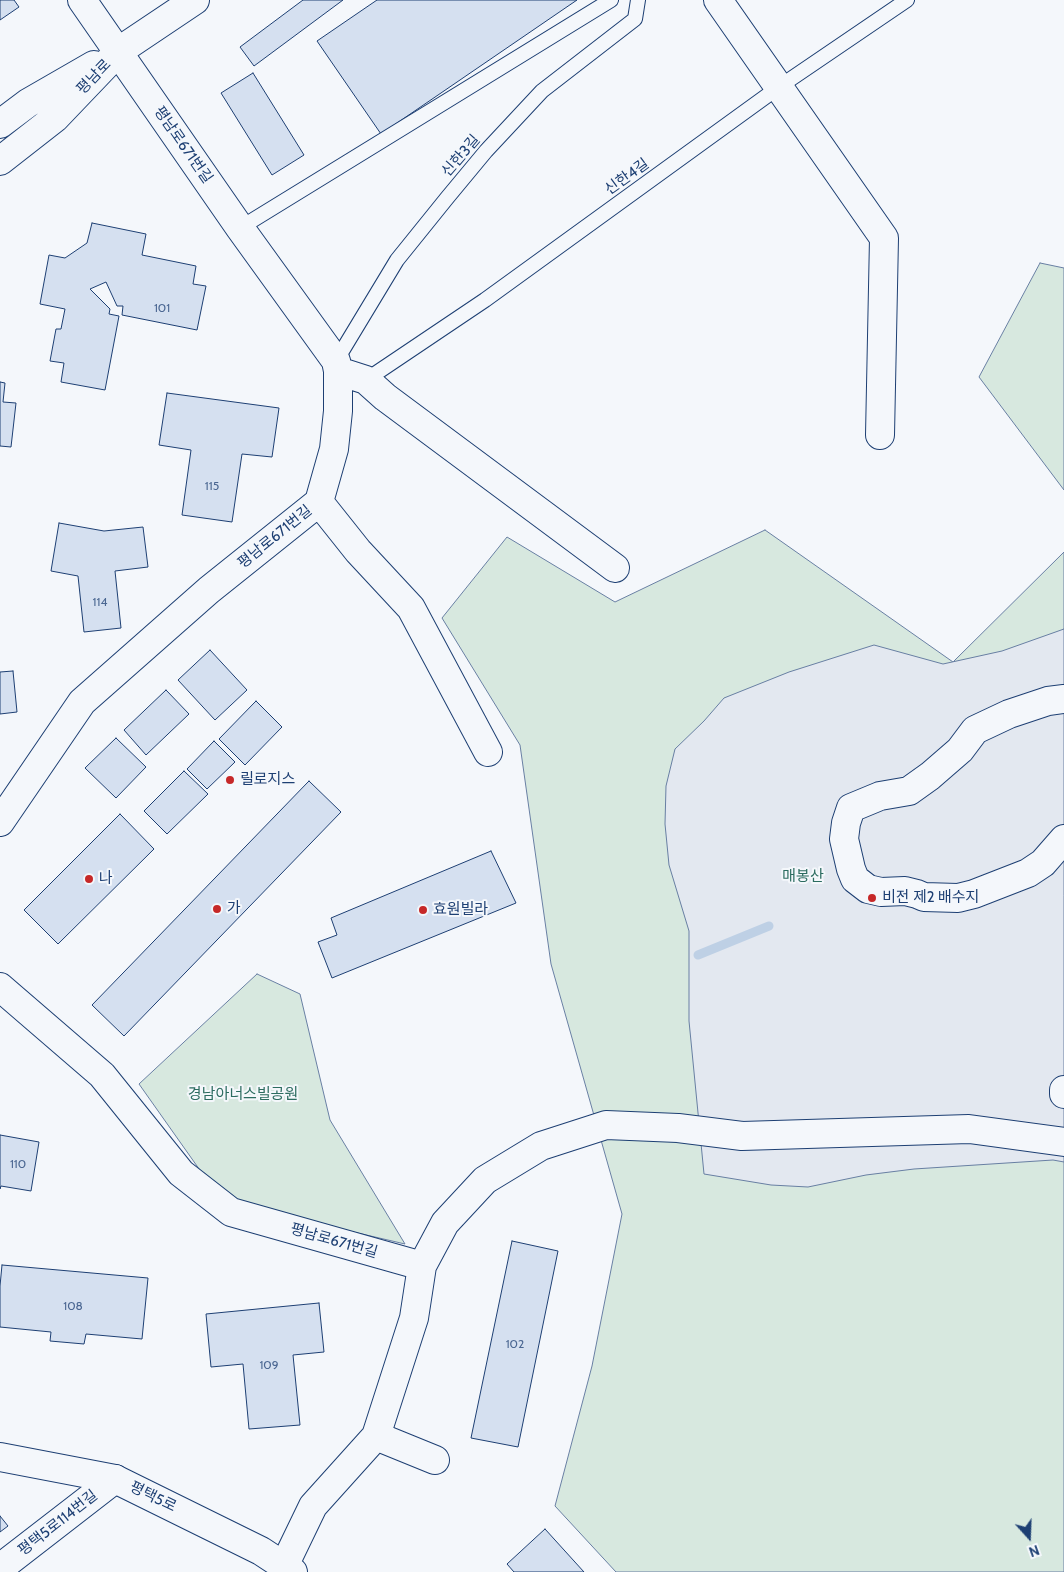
<!DOCTYPE html>
<html>
<head>
<meta charset="utf-8">
<style>
  body { margin:0 }
  #map { position:relative; width:1064px; height:1572px; overflow:hidden; background:#f4f7fb; font-family:Cabin,sans-serif }
  canvas { display:block }
  .north { position:absolute; left:1004px; top:1512px; width:50px; height:50px; -webkit-text-stroke:4px #f4f7fb; paint-order:stroke; rotate:160deg; font-size:14px; font-weight:700; line-height:20px; text-align:center; color:#1d3f73 }
  .north::after { content:''; display:block; margin:auto; width:18px; height:22px; background:#1d3f73; clip-path:polygon(50% 0,100% 100%,50% 72%,0 100%) }
</style>
</head>
<body>
<div id="map">
<canvas width="1064" height="1572"></canvas>
<div class="north">N</div>
</div>
<script>
const ctx = document.querySelector('canvas').getContext('2d');
ctx.lineJoin = 'round';
function paint(path, color) {
  ctx.fillStyle = color;
  ctx.fill(path, 'evenodd');
}
function poly(rows) {
  const path = new Path2D();
  for (const r of rows) {
    path.moveTo(r[0], r[1]);
    for (let i = 2; i < r.length; i += 2) path.lineTo(r[i], r[i + 1]);
  }
  return path;
}
function strokePath(path, color, width, dash) {
  ctx.strokeStyle = color;
  ctx.lineWidth = width;
  ctx.lineCap = dash ? 'butt' : 'round';
  ctx.setLineDash(dash || []);
  ctx.stroke(path);
}
function label(font, color, halo, rows, align = 'center') {
  ctx.font = font + ' Cabin,"Noto Sans KR",sans-serif';
  ctx.lineWidth = 4;
  ctx.setLineDash([]);
  ctx.textBaseline = 'middle';
  ctx.strokeStyle = halo;
  ctx.fillStyle = color;
  for (const [text, x, y, turn = 0] of rows) {
    ctx.save();
    ctx.translate(x, y);
    ctx.rotate((+turn || 0) * Math.PI / 180);
    ctx.textAlign = isNaN(turn) ? turn : align;
    if (halo) ctx.strokeText(text, 0, 0);
    ctx.fillText(text, 0, 0);
    ctx.restore();
  }
}
const green = poly([
  [1040,263,1064,268,1064,490,979,377,1040,263],
  [765,530,953,662,1064,552,1064,1572,616,1572,555,1506,592,1366,622,1214,551,964,520,745,442,618,507,537,615,602,765,530],
  [257,974,300,994,330,1120,405,1244,233,1204,209,1183,139,1084,257,974]
]);
paint(green, '#d7e8df');
strokePath(green, '#687fa3', 1);
const parking = poly([
  [1064,629,1064,1162,1053,1160,914,1169,866,1175,808,1187,771,1185,704,1174,689,1021,689,931,669,865,665,824,666,786,675,749,704,721,724,698,789,672,874,645,943,664,1002,651,1064,629]
]);
paint(parking, '#e3e8f0');
strokePath(parking, '#687fa3', 1);
strokePath(poly([
  [698,955,769,926]
]), '#bed0e5', 9);
const building = poly([
  [0,0,14,0,19,7,0,20,0,0],
  [303,0,343,0,254,66,240,47,303,0],
  [377,0,577,0,381,134,317,41,377,0],
  [253,73,304,155,272,175,221,93,253,73],
  [92,223,146,234,142,255,196,266,193,284,206,286,197,330,122,315,123,306,117,306,106,282,90,289,110,309,109,314,119,316,105,390,61,382,64,363,50,361,56,329,61,329,65,309,40,304,49,255,65,258,87,243,92,223],
  [0,382,5,383,3,402,16,403,11,447,0,446,0,382],
  [167,393,279,408,272,457,242,454,232,522,182,515,191,450,159,445,167,393],
  [59,523,104,531,143,527,148,567,115,571,121,628,84,632,78,576,51,571,59,523],
  [210,650,247,690,215,720,178,680,210,650],
  [13,671,17,712,0,714,0,672,13,671],
  [166,690,189,714,146,755,124,730,166,690],
  [256,701,282,727,245,765,219,739,256,701],
  [116,738,146,767,116,798,85,768,116,738],
  [214,741,235,762,207,789,187,769,214,741],
  [184,771,208,794,167,834,144,811,184,771],
  [309,781,341,812,124,1036,92,1005,309,781],
  [120,814,154,849,58,944,24,910,120,814],
  [491,851,516,903,332,978,318,942,337,935,331,918,491,851],
  [0,1135,39,1142,31,1191,1,1186,0,1189,0,1135],
  [512,1241,558,1251,518,1447,471,1438,512,1241],
  [2,1265,148,1278,142,1339,86,1334,84,1344,50,1341,51,1332,0,1327,0,1286,2,1265],
  [319,1303,324,1352,293,1355,300,1425,249,1429,243,1364,211,1367,206,1314,319,1303],
  [0,1516,8,1526,0,1532,0,1516],
  [545,1529,584,1572,514,1572,507,1564,545,1529]
]);
paint(building, '#d5e0f0');
strokePath(building, '#1d3f73', 1);
const lane = poly([
  [240,228,611,0],
  [336,361,397,260,447,198,486,151,542,91,635,19,638,0],
  [366,380,485,300,779,87,907,0]
]);
const street = poly([
  [718,0,884,238,880,435],
  [338,371,366,380,385,397,615,568],
  [319,502,358,551,411,608,488,752],
  [1064,699,1048,701,1009,714,975,730,960,750,930,776,909,791,880,796,851,808,846,823,844,839,851,869,855,879,868,889,881,892,905,891,917,894,924,897,958,898,974,894,1028,873,1043,863,1064,839],
  [0,822,82,702,209,590,319,502,334,449,338,411,338,371,336,361,240,228,82,0],
  [0,987,102,1075,181,1173,231,1212,422,1266],
  [1064,1090,1064,1094],
  [376,1436,435,1460],
  [284,1566,313,1506,376,1436,414,1318,422,1266,445,1223,485,1180,541,1146,606,1125,678,1128,742,1136,969,1129,1064,1142],
  [0,1568,115,1479]
]);
const secondary = poly([
  [0,124,28,103,94,65],
  [0,161,55,118,119,51,195,0],
  [0,1457,115,1479,261,1551,293,1572]
]);
strokePath(lane, '#1d3f73', 16);
strokePath(street, '#1d3f73', 30);
strokePath(secondary, '#1d3f73', 30);
strokePath(lane, '#f4f7fb', 14);
strokePath(street, '#f4f7fb', 28);
strokePath(secondary, '#f4f7fb', 28);
for (const [x, y, r, color] of [
  [230,780,5,"#c62828"],
  [89,879,5,"#c62828"],
  [872,898,5,"#c62828"],
  [217,909,5,"#c62828"],
  [423,910,5,"#c62828"]
]) {
  const dot = new Path2D();
  dot.arc(x, y, r, 0, 2 * Math.PI);
  ctx.fillStyle = color;
  ctx.fill(dot);
  strokePath(dot, '#f4f7fb', 2);
}
label('12px', '#4b6792', null, [
  ["101",162,308],
  ["115",212,486],
  ["114",100,602],
  ["110",18,1164],
  ["108",73,1306],
  ["102",515,1344],
  ["109",269,1365]
]);
label('15px', '#1d3f73', '#f4f7fb', [
  ["평남로",94,77,-46],
  ["평남로671번길",183,145,55],
  ["신한3길",461,156,-49],
  ["신한4길",627,177,-36],
  ["평남로671번길",275,537,-39],
  ["평남로671번길",334,1241,16],
  ["평택5로",153,1497,26],
  ["평택5로114번길",58,1523,-38]
]);
label('15px', '#1d3f73', '#f4f7fb', [
  ["릴로지스",240,780],
  ["나",99,879],
  ["비전 제2 배수지",882,898],
  ["가",227,909],
  ["효원빌라",433,910]
], 'left');
label('15px', '#2c6c60', '#f4f7fb', [
  ["매봉산",803,877],
  ["경남아너스빌공원",243,1095]
]);
</script>
</body>
</html>
